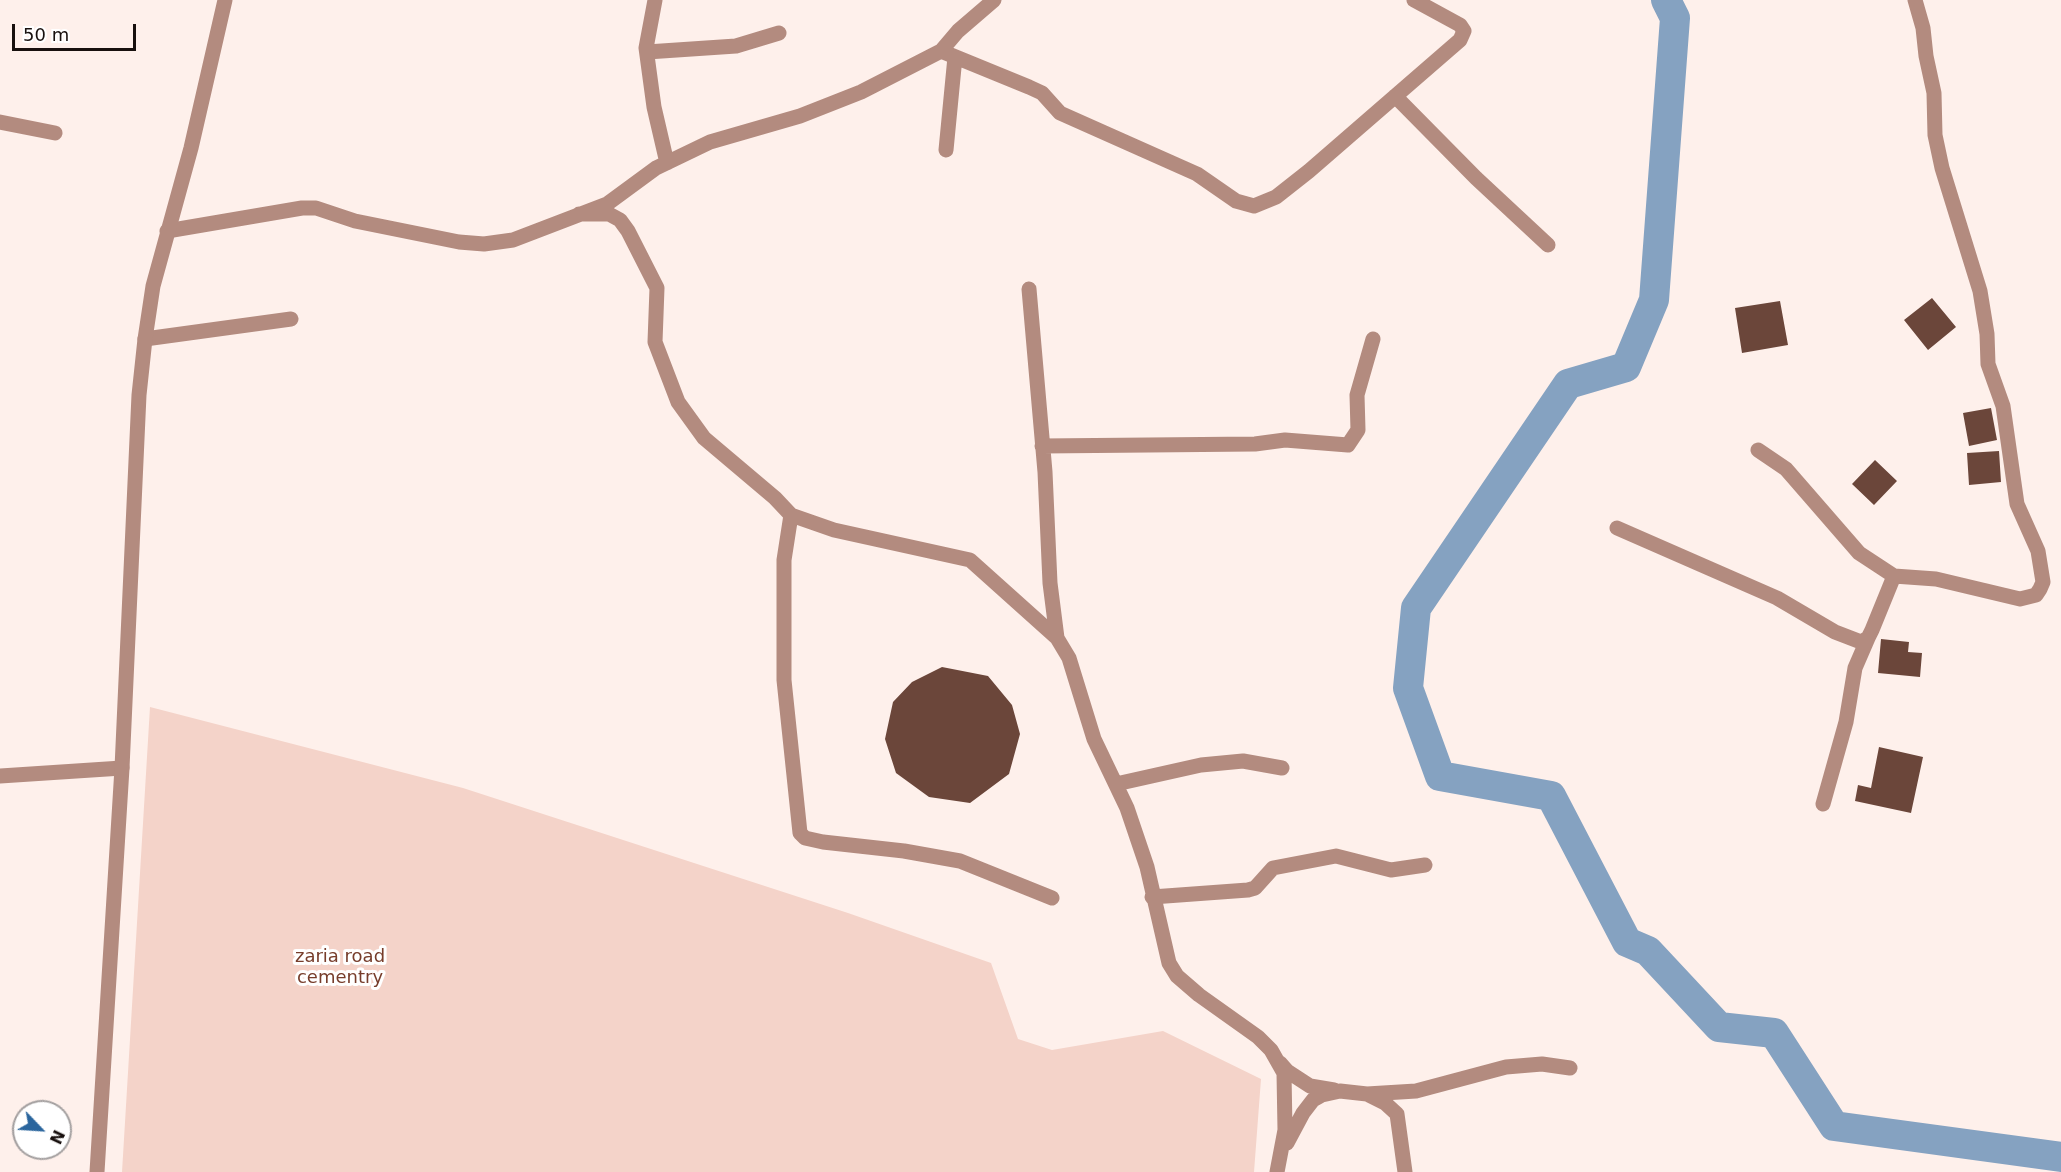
<!DOCTYPE html>
<html>
<head>
<meta charset="utf-8">
<style>
  body { margin:0 }
  #map { position:relative; width:2061px; height:1172px; overflow:hidden; background:#fef0eb; font-family:"DejaVu Sans",sans-serif }
  canvas { display:block }
  .north { position:absolute; left:12px; top:1100px; width:60px; height:60px; box-sizing:border-box; background:#fff; border:2px solid #a39f9f; border-radius:50%; rotate:115deg; font-size:16px; font-weight:700; line-height:24px; text-align:center; color:#18100e }
  .north::after { content:''; display:block; margin:auto; width:21px; height:27px; background:#2a659d; clip-path:polygon(50% 0,100% 100%,50% 72%,0 100%) }
  .scale { position:absolute; left:12px; top:24px; width:124px; height:27px; box-sizing:border-box; border:3px solid #18100e; border-top:0; padding-left:8px; font-size:18px; line-height:21px; white-space:nowrap; color:#18100e; -webkit-text-stroke:4px #fff; paint-order:stroke }
</style>
</head>
<body>
<div id="map">
<canvas width="2061" height="1172"></canvas>
<div class="north">N</div>
<div class="scale">50 m</div>
</div>
<script>
const ctx = document.querySelector('canvas').getContext('2d');
ctx.lineJoin = 'round';
function paint(path, color) {
  ctx.fillStyle = color;
  ctx.fill(path, 'evenodd');
}
function poly(rows) {
  const path = new Path2D();
  for (const r of rows) {
    path.moveTo(r[0], r[1]);
    for (let i = 2; i < r.length; i += 2) path.lineTo(r[i], r[i + 1]);
  }
  return path;
}
function strokePath(path, color, width, dash) {
  ctx.strokeStyle = color;
  ctx.lineWidth = width;
  ctx.lineCap = dash ? 'butt' : 'round';
  ctx.setLineDash(dash || []);
  ctx.stroke(path);
}
function label(font, color, halo, rows, align = 'center') {
  ctx.font = font + ' "DejaVu Sans",sans-serif';
  ctx.lineWidth = 6;
  ctx.setLineDash([]);
  ctx.textBaseline = 'middle';
  ctx.strokeStyle = halo;
  ctx.fillStyle = color;
  for (const [text, x, y, turn = 0] of rows) {
    ctx.save();
    ctx.translate(x, y);
    ctx.rotate((+turn || 0) * Math.PI / 180);
    ctx.textAlign = isNaN(turn) ? turn : align;
    if (halo) ctx.strokeText(text, 0, 0);
    ctx.fillText(text, 0, 0);
    ctx.restore();
  }
}
paint(poly([
  [150,707,463,788,848,913,991,963,1018,1039,1052,1050,1163,1031,1261,1079,1254,1172,122,1172]
]), '#f4d3c9');
strokePath(poly([
  [1666,0,1675,18,1654,300,1626,367,1568,384,1416,608,1408,688,1440,776,1551,796,1627,942,1648,951,1719,1027,1774,1033,1834,1126,2061,1157]
]), '#85a2c1', 30);
paint(poly([
  [1932,298,1956,327,1928,350,1904,320],
  [1780,301,1788,345,1742,353,1735,308],
  [1991,408,1997,440,1969,446,1963,413],
  [1999,451,2001,482,1969,485,1967,453],
  [1875,460,1897,481,1874,505,1852,484],
  [1881,639,1909,642,1908,652,1922,653,1920,677,1878,673],
  [942,667,988,676,1012,705,1020,734,1009,774,970,803,929,797,896,773,885,739,893,702,912,682],
  [1879,747,1923,757,1911,813,1855,801,1858,785,1871,788]
]), '#6b463a');
strokePath(poly([
  [655,0,646,48,654,107,667,163],
  [941,51,1029,87,1042,93,1060,113,1197,174,1236,201,1254,206,1276,197,1309,171,1460,40,1464,31,1460,25,1414,0],
  [647,52,736,46,779,33],
  [1395,96,1476,178,1548,245],
  [0,122,55,133],
  [946,150,955,57],
  [579,214,609,214,620,220,628,231,657,288,655,342,678,402,704,438,775,498,791,515,834,530,970,560,1057,638,1069,658,1094,739,1127,808,1147,867,1169,963,1177,976,1199,995,1258,1037,1271,1050,1284,1073,1285,1130,1277,1172],
  [167,231,302,208,316,208,355,221,459,242,484,244,513,240,607,204,656,168,710,142,800,116,861,92,941,51,958,31,994,0],
  [1029,289,1045,472,1050,583,1057,638],
  [145,339,291,319],
  [1042,446,1255,444,1285,440,1348,445,1358,430,1357,395,1373,339],
  [1758,450,1786,469,1859,553,1894,576,1936,579,2020,599,2036,595,2040,589,2043,582,2038,551,2017,504,2003,406,1988,364,1987,334,1980,291,1942,168,1935,135,1934,93,1926,56,1923,28,1915,0],
  [791,515,784,560,784,680,800,833,805,838,823,842,904,851,960,861,1052,898],
  [1617,528,1777,598,1835,632,1861,642,1868,638,1872,630,1894,576],
  [0,776,122,768],
  [1116,784,1201,765,1243,761,1282,768],
  [1823,804,1846,722,1855,668,1868,638],
  [1152,897,1248,890,1255,888,1273,868,1336,856,1391,870,1425,865],
  [1280,1063,1287,1071,1310,1086,1334,1090],
  [1367,1094,1416,1091,1506,1067,1542,1064,1570,1068],
  [1287,1143,1303,1113,1313,1100,1322,1095,1340,1091,1367,1094,1385,1103,1397,1114,1405,1172]
]), '#b38b7f', 15);
strokePath(poly([
  [97,1172,122,768,139,395,145,339,153,286,191,148,225,0]
]), '#b38b7f', 15);
label('18px', '#773d2b', '#fff', [
  ["zaria road",340,957],
  ["cementry",340,978]
]);
</script>
</body>
</html>
